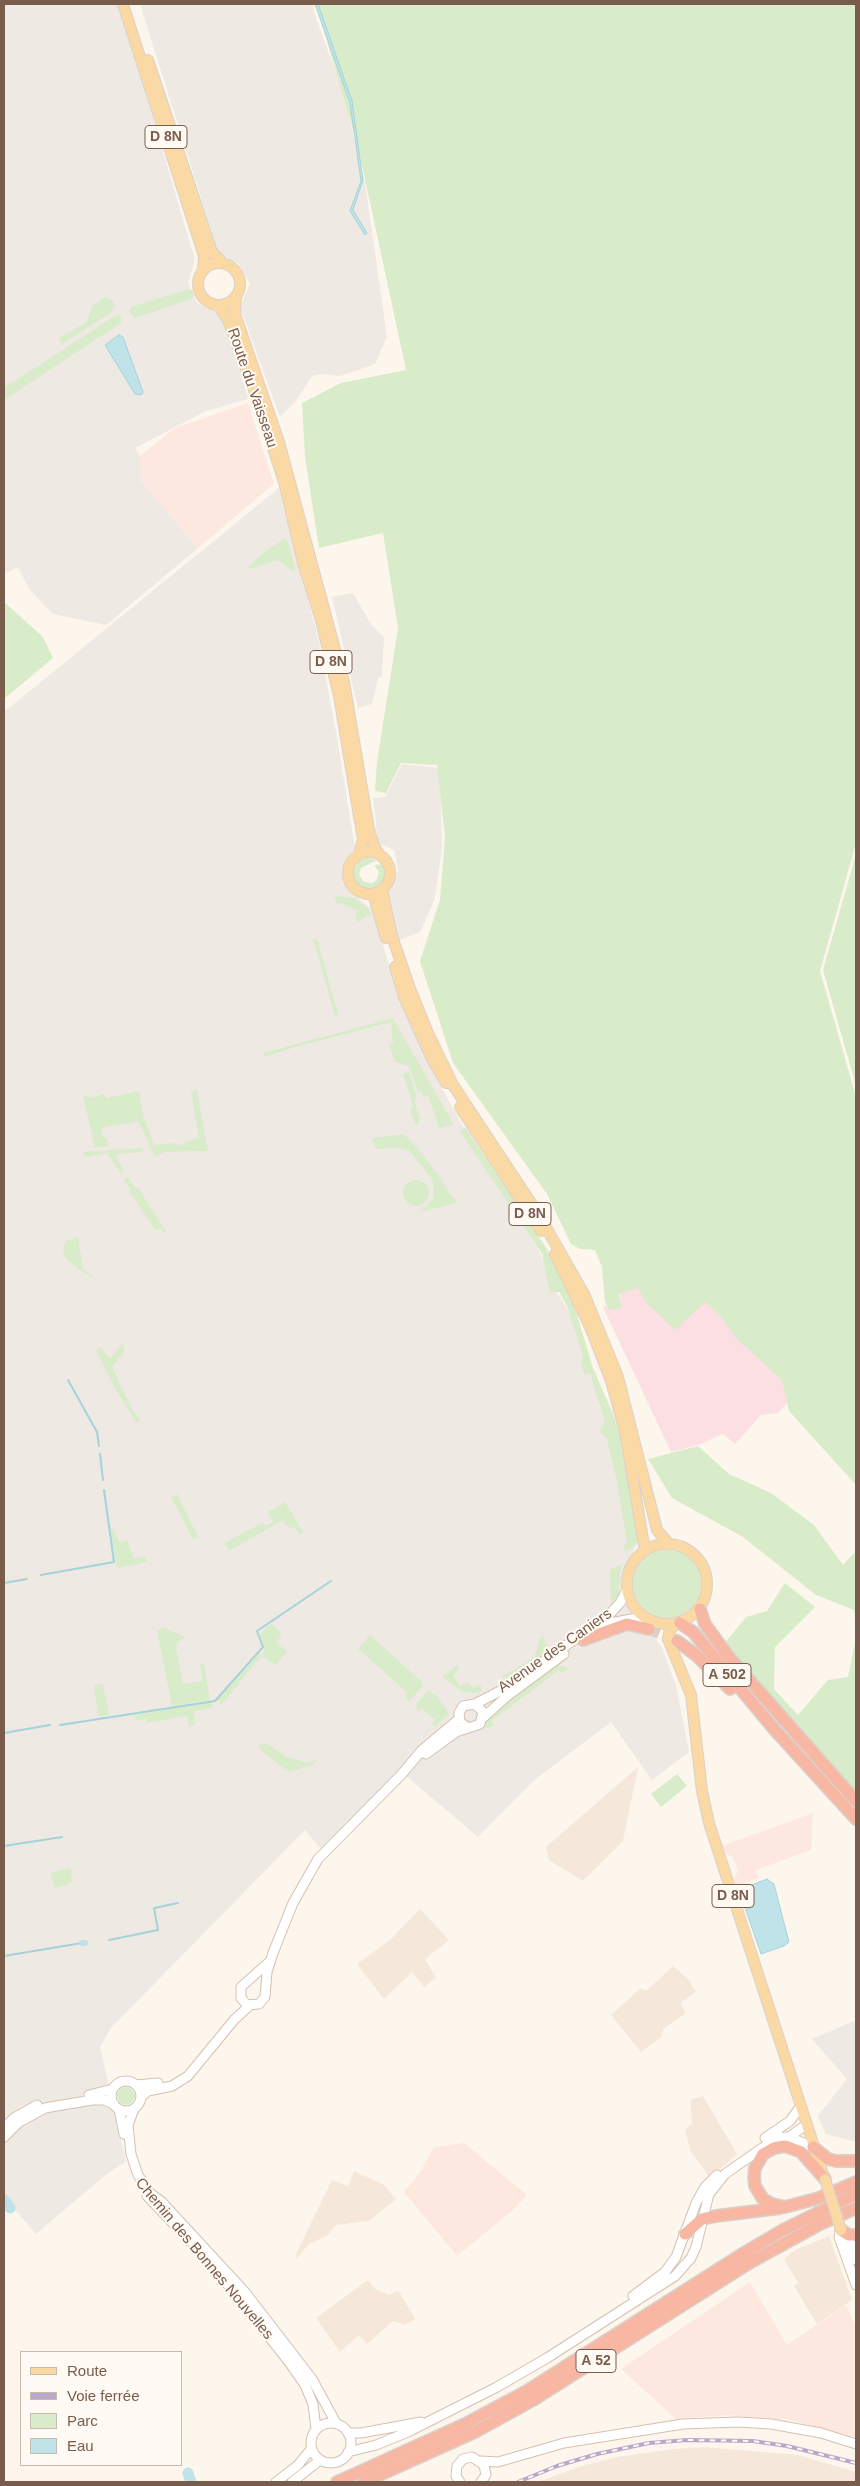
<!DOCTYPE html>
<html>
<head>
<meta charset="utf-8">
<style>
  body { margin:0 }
  #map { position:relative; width:860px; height:2486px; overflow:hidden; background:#fdf6ec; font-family:Helvetica,sans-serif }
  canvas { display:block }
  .frame { position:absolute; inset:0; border:5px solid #7a5c4d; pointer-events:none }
  .legend { position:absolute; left:20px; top:2351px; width:162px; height:115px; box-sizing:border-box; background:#fffaf3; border:1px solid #cabbb1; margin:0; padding:6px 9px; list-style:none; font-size:15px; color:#7a5c4d }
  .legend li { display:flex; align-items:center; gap:10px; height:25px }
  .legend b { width:25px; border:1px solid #cabbb1 }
</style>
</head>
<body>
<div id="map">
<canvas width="860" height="2486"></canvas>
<div class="frame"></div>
<ul class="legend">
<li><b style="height:6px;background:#fbd9a5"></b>Route</li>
<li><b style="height:6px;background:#b9a8c9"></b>Voie ferrée</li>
<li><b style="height:14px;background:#d8ecc9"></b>Parc</li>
<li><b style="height:14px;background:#bfe3e8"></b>Eau</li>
</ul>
</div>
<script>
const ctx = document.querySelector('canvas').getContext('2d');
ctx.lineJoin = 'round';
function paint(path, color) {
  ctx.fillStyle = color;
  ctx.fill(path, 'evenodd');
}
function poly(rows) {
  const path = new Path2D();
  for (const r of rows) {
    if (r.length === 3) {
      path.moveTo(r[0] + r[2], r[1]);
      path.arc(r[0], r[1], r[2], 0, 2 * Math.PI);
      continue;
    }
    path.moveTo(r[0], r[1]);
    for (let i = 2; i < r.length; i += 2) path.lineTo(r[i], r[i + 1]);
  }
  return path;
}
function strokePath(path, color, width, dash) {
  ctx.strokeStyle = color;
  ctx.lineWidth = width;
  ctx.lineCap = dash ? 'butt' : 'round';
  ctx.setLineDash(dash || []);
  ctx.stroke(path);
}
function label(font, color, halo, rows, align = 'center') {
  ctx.font = font + ' Helvetica,sans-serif';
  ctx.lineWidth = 4;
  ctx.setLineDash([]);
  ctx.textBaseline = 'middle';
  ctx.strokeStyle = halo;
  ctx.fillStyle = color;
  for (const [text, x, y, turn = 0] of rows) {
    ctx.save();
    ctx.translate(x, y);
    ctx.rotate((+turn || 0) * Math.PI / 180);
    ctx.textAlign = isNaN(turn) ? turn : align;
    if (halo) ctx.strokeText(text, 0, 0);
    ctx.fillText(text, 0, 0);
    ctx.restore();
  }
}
paint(poly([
  [638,1767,623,1841,583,1881,549,1860,546,1847],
  [420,1909,449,1940,425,1959,436,1978,424,1987,412,1972,384,1999,357,1964,390,1940],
  [673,1966,688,1979,696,1992,680,2003,686,2013,663,2029,661,2037,641,2052,611,2015,641,1988,646,1991],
  [703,2096,737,2154,710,2178,690,2150,685,2130,692,2123,690,2100],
  [354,2171,384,2185,396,2199,369,2221,336,2225,328,2235,309,2244,297,2258,295,2256,332,2180,348,2186],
  [829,2236,852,2300,817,2324,794,2286,798,2283,784,2259,795,2250],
  [368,2280,375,2289,390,2295,398,2290,415,2319,404,2325,393,2321,367,2344,359,2335,340,2352,316,2318],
  [704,2447,798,2455,856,2472,856,2482,538,2482,582,2466,617,2457,674,2449]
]), '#f5e8da');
paint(poly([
  [248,403,274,484,198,548,141,481,140,456,175,428],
  [813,1813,811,1850,756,1870,759,1878,736,1886,734,1879,738,1871,733,1857,727,1854,722,1846],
  [464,2143,527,2195,513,2210,457,2256,404,2192,419,2174,434,2147],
  [750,2282,787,2345,846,2305,856,2327,856,2437,783,2418,779,2420,727,2415,676,2419,621,2369]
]), '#fde8e0');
paint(poly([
  [4,4,118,4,129,36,195,260,188,283,197,303,220,314,239,364,248,399,206,411,135,448,140,456,141,481,198,548,106,625,53,614,29,589,18,567,4,574],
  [140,4,313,4,314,13,342,89,365,183,387,337,375,364,340,376,320,374,312,376,296,401,280,417,240,307,250,284,239,264,218,252],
  [279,488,318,637,336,732,355,848,344,861,342,869,359,899,373,910,398,997,426,1059,461,1123,539,1251,556,1291,567,1308,590,1364,640,1539,626,1565,621,1589,662,1648,676,1686,689,1752,652,1780,611,1722,537,1778,478,1837,406,1776,327,1856,305,1830,111,2028,100,2047,126,2161,103,2177,36,2234,4,2197,4,712],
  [353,593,370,623,384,637,382,677,378,678,372,704,358,708,332,597],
  [402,764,440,768,442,850,434,901,420,932,399,940,387,894,398,870,394,850,378,843,373,798,385,797],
  [856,2020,856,2142,826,2134,818,2116,847,2079,812,2039]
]), '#efe9e4');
paint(poly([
  [618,1287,708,1291,731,1312,794,1395,778,1413,761,1415,735,1444,723,1434,698,1445,671,1452,603,1307,621,1299]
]), '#fbdfe3');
paint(poly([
  [316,4,856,4,856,843,820,971,856,1097,856,1485,789,1411,782,1380,736,1338,720,1316,705,1302,675,1330,645,1301,638,1288,619,1294,622,1308,610,1310,605,1302,602,1267,595,1250,580,1249,571,1244,547,1194,453,1063,420,961,440,900,445,837,437,765,401,763,386,793,375,791,377,762,398,628,383,533,319,548,305,457,302,403,341,383,406,370,359,151],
  [188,289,192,290,194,296,188,300,135,318,129,311,131,307],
  [106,297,113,301,115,307,109,314,62,344,59,338,87,322,92,306],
  [118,314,121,316,121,323,4,400,4,388],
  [286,538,296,570,292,571,278,560,245,570,267,550],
  [4,602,43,637,53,658,4,699],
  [856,854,856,1086,823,970],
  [367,858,377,860,361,868,359,875,364,882,373,883,377,879,379,872,374,865,382,864,385,873,382,885,370,890,358,886,353,873,359,861],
  [338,896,354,898,369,909,372,918,368,915,358,922,355,918,357,911,342,903,337,904,334,897],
  [313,938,318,941,338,1015,335,1016],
  [393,1018,454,1125,439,1128,428,1095,423,1096,421,1090,418,1092,409,1066,395,1062,389,1045,393,1043,391,1022,295,1047,265,1057,263,1053],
  [409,1072,417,1099,414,1100,420,1120,418,1124,415,1124,410,1109,413,1105,403,1074],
  [197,1090,208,1151,165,1152,155,1157,138,1121,101,1128,103,1137,106,1138,109,1146,95,1148,83,1096,93,1097,104,1094,107,1098,139,1091,144,1118,154,1145,177,1143,178,1145,199,1138,191,1092],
  [465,1127,547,1249,574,1305,593,1368,613,1414,622,1440,639,1539,625,1554,624,1546,627,1542,617,1482,607,1440,600,1431,605,1422,590,1373,585,1375,581,1365,583,1356,567,1306,559,1292,550,1292,542,1254,460,1131],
  [404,1134,428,1161,457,1203,420,1212,433,1199,434,1187,432,1179,410,1151,395,1148,376,1149,372,1138],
  [143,1148,143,1152,118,1154,117,1157,124,1171,121,1173,107,1153,86,1157,83,1152],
  [128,1177,136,1189,138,1188,166,1231,164,1233,160,1228,156,1231,154,1228,129,1191,131,1190,124,1180],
  [416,1193,13],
  [78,1236,83,1269,93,1276,92,1278,67,1260,63,1250,66,1240,73,1240],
  [123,1343,124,1352,112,1367,132,1410,140,1420,137,1423,117,1392,96,1350,100,1347,110,1358],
  [698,1446,729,1474,771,1493,814,1525,843,1565,856,1551,856,1629,854,1610,816,1595,743,1537,672,1498,648,1459],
  [177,1494,198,1537,193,1539,171,1497],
  [285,1502,293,1515,287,1518,293,1516,303,1532,300,1535,294,1527,289,1528,283,1520,229,1551,225,1543,262,1523,266,1526,273,1522,268,1512],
  [112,1528,120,1543,127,1540,134,1558,146,1557,147,1562,117,1568,110,1529],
  [667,1584,34],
  [621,1564,619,1594,611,1604,610,1570],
  [785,1583,815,1607,775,1647,774,1689,798,1715,828,1680,848,1677,856,1638,856,1796,725,1643,746,1617,767,1611],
  [272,1624,282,1635,276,1642,287,1652,275,1665,261,1656,222,1704,217,1700,259,1654,262,1656,265,1648,259,1637,266,1627],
  [163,1627,186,1637,177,1643,176,1647,183,1684,203,1681,200,1664,204,1664,210,1700,172,1706,157,1630],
  [370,1635,421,1681,423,1686,409,1701,406,1699,407,1692,358,1649],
  [543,1636,548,1647,545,1655,505,1681,502,1676,534,1658,540,1639],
  [458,1665,460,1669,453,1674,459,1686,468,1682,472,1688,480,1685,482,1688,480,1693,463,1692,442,1677],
  [558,1665,569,1668,562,1673,559,1670,492,1721,494,1725,487,1728,485,1726,487,1721,494,1713],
  [103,1684,109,1715,98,1716,94,1685],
  [428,1690,437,1696,449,1714,435,1727,432,1725,435,1720,422,1708,418,1712,416,1706],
  [212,1702,213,1708,194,1711,195,1725,189,1726,187,1716,147,1723,146,1719,136,1721,135,1715],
  [266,1743,287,1757,307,1763,317,1760,311,1766,288,1772,260,1749,259,1745],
  [677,1774,687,1786,661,1807,651,1794],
  [71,1868,72,1881,68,1885,55,1888,50,1873],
  [126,2096,9]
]), '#d8ecc9');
const water = poly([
  [315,4,318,4,352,101,363,180,353,210,367,233,365,235,350,211,361,181,350,103,315,4],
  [119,335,123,337,143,392,141,395,135,394,105,345,119,335],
  [767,1879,774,1884,789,1942,784,1946,761,1954,739,1890,767,1879]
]);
paint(water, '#bfe3e8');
strokePath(water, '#a5d3da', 1);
strokePath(poly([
  [68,1380,97,1432,99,1446],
  [100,1454,103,1480],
  [41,1575,114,1562,104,1490],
  [4,1583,27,1579],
  [60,1725,215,1701,263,1647,257,1631,331,1581],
  [4,1733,50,1725],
  [4,1846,62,1837],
  [109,1940,158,1930,154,1908,178,1903],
  [4,1956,82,1943]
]), '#a5d3da', 2);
strokePath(poly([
  [82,1943,85,1943]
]), '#bfe3e8', 6);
strokePath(poly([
  [4,2200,10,2208],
  [188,2473,191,2482]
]), '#bfe3e8', 11);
strokePath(poly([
  [649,1629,677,1641]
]), '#dcd0c4', 11, [11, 5.5]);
const secondary = poly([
  [595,1632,610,1623,643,1617],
  [475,1704,502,1690,607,1617,620,1603,627,1590],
  [484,1717,506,1697,564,1654],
  [426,1754,456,1732,480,1724,483,1712,475,1704,463,1706,459,1713,460,1722,468,1728],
  [269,1962,241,1987,241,1998,247,2005,259,2004,265,1997,267,1972,273,1953,293,1903,318,1859,401,1775,422,1750,459,1719],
  [126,2096,15],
  [136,2085,158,2083],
  [89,2095,113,2089],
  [142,2096,148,2091,172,2086,188,2076,234,2020,250,2005],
  [119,2109,124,2134],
  [134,2109,128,2125,131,2154,138,2175,150,2193,162,2202,245,2292,312,2379,336,2423],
  [4,2128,14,2118,37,2105],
  [4,2137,18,2123,45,2108,92,2100,104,2100,114,2104],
  [789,2137,806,2125],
  [765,2138,790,2121,800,2107],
  [147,2196,210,2262,289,2362,305,2385,313,2404,316,2429],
  [841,2230,839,2237,856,2285],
  [843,2232,848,2236,856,2260],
  [633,2296,665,2272,676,2257,696,2203,705,2187,717,2175],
  [331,2443,20],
  [348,2433,361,2433,421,2422],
  [348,2452,376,2445,408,2432,497,2387,547,2358,675,2276,691,2258,696,2247,709,2194,725,2174,778,2137,789,2137,813,2147],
  [481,2461,498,2462,564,2443,683,2424,738,2422,771,2424,821,2433,856,2444],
  [276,2482,298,2465,311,2449],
  [292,2482,320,2460],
  [460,2482,456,2476,457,2466,463,2459,472,2457,484,2465,486,2475,481,2482]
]);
const primary = poly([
  [123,4,204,256,203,271],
  [148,60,212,252,223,263],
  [219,284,21],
  [236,297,235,314,279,442,336,653,344,682,369,829,374,846,379,854],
  [218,305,228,320,254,390,284,482,303,563,321,620,339,696,359,816,363,839,359,854],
  [369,873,21],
  [382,890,392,936,409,986,428,1033,453,1085,539,1215,585,1296,618,1377,657,1530,669,1544],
  [373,894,386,938],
  [395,967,404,997,433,1061,446,1083],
  [460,1107,541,1231],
  [555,1254,591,1329,611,1381,625,1432,645,1551],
  [667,1584,40],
  [674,1624,669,1633,668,1639,691,1695,702,1791,709,1823,824,2177]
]);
const highway = poly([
  [700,1609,705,1624,728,1656,856,1801],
  [680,1623,693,1632,774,1729,856,1819],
  [583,1640,627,1624,649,1629],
  [677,1641,696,1655,730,1689],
  [813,2147,828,2159,836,2161,856,2161],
  [825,2179,801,2152,785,2146,774,2148,763,2154,755,2168,754,2177,755,2186,763,2199,772,2204,785,2207,819,2198,856,2182],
  [841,2230,849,2235,856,2235],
  [685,2234,702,2219,716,2216,780,2208],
  [337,2482,467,2423,527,2391,744,2253,783,2230,856,2194],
  [364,2482,477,2431,533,2400,749,2263,820,2224,856,2208]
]);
strokePath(secondary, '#d6c0b0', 11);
strokePath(primary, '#dad1cd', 12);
strokePath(highway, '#dad1cd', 14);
strokePath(secondary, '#fff', 9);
strokePath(primary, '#fbd9a5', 10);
strokePath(highway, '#f7b7a3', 11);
const rail = poly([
  [518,2482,557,2466,597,2454,649,2443,687,2440,753,2441,787,2446,856,2463]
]);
strokePath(rail, '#b9a8c9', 4);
strokePath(rail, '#fffaf3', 2, [5.5]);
const primaryBridge = poly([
  [825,2179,841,2230]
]);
strokePath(primaryBridge, '#dad1cd', 12, []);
strokePath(primaryBridge, '#fbd9a5', 10);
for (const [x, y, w] of [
  [166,137,42],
  [331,662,42],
  [530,1214,42],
  [727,1675,48],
  [733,1896,42],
  [596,2361,40]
]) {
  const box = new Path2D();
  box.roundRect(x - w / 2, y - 11.5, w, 23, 4);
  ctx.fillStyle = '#fffaf3';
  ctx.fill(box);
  strokePath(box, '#7a5c4d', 1);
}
label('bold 14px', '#7a5c4d', null, [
  ["D 8N",166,137],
  ["D 8N",331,662],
  ["D 8N",530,1214],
  ["A 502",727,1675],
  ["D 8N",733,1896],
  ["A 52",596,2361]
]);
label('15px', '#7a5c4d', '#fffaf3', [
  ["Route du Vaisseau",252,388,71],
  ["Avenue des Caniers",555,1651,-35],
  ["Chemin des Bonnes Nouvelles",204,2259,50]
]);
</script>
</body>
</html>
